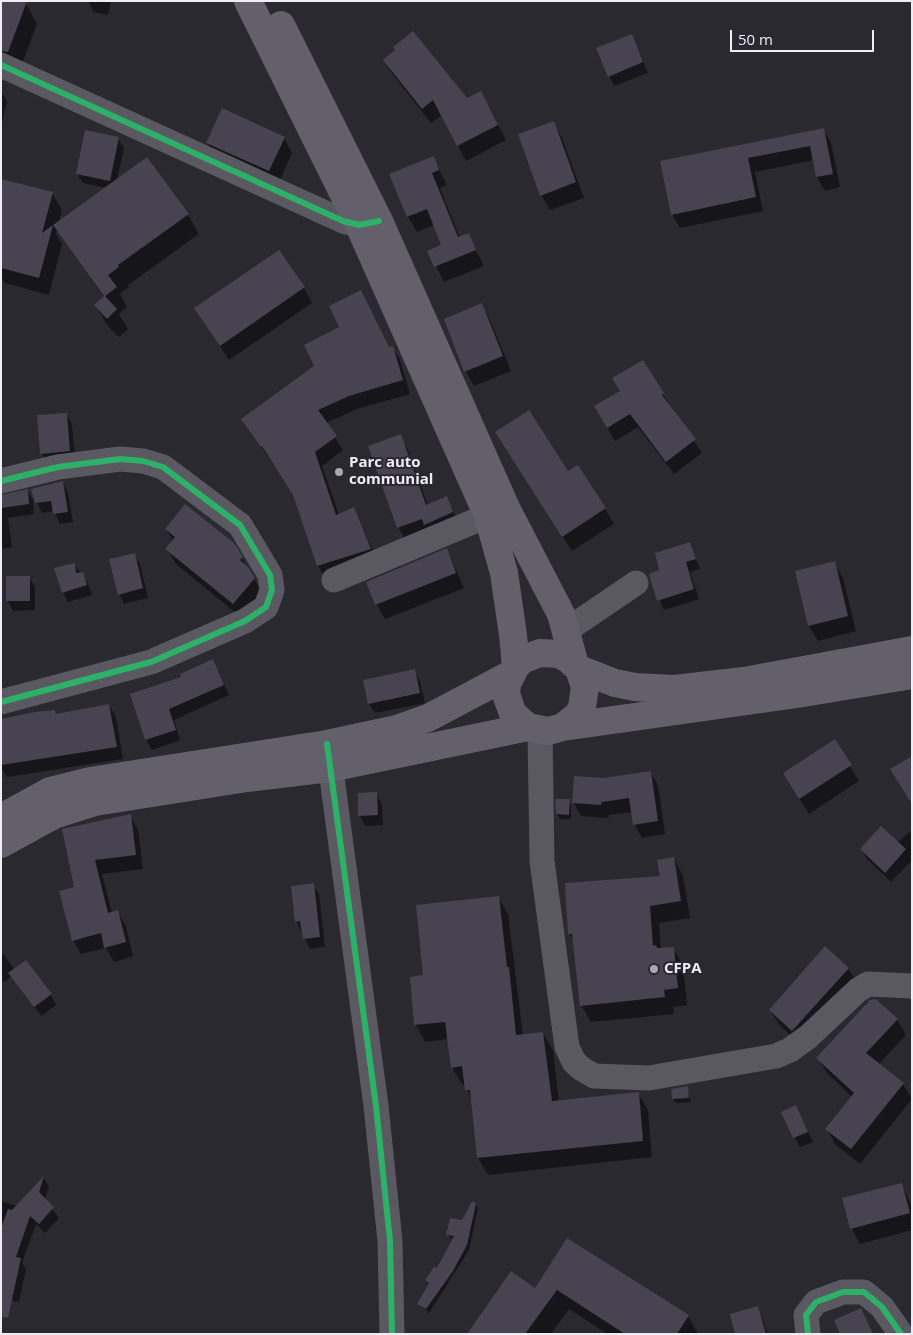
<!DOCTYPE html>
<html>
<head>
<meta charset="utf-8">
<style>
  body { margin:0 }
  #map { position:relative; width:913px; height:1335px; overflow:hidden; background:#2a292f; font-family:"Open Sans",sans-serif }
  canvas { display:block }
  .frame { position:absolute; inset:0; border:2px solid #eeedf4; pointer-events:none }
  .scale { position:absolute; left:730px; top:30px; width:144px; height:22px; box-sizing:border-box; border:2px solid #eeedf4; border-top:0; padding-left:6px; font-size:15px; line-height:18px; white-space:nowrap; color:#eeedf4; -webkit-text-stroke:4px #292731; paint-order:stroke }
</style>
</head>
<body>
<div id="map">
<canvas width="913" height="1335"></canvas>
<div class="frame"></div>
<div class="scale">50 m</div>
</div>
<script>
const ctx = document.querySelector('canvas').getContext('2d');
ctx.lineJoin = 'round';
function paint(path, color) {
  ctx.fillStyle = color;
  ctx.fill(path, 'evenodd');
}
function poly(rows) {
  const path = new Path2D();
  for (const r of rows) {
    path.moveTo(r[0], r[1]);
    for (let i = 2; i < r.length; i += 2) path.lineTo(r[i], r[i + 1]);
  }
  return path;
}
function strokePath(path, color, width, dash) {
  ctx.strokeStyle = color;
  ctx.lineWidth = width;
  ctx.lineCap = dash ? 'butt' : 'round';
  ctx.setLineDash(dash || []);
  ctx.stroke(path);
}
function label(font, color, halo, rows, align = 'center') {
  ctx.font = font + ' "Open Sans",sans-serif';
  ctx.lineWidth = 4;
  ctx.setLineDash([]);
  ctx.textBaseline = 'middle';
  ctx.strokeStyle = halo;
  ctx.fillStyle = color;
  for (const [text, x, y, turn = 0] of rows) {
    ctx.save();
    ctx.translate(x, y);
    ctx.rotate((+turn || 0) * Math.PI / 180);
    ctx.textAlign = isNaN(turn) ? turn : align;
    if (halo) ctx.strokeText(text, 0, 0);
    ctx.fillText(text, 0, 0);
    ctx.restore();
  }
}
paint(poly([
  [1,1,26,4,37,24,20,69,1,61],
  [88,1,111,1,108,15,94,12],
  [632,35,648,73,614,86,609,76],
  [396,51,467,99,481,92,506,140,466,161,442,115,431,123,393,75,384,60],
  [1,91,7,102,1,126],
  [553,123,562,138,584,198,550,210,541,195],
  [823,129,831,143,840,187,825,191,817,177,814,160,755,172,763,211,680,228,672,214,661,162],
  [118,138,124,148,117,180,188,215,199,234,128,285,129,287,120,294,127,307,119,314,128,329,119,337,107,325,96,305,104,297,57,229,56,234,62,244,49,295,5,283,1,277,1,241,52,193,62,210,59,222,106,188,83,183,77,174],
  [284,138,292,153,278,185,216,158,207,143],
  [433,158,447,185,440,188,460,238,468,235,484,266,444,282,429,252,443,246,434,225,417,232,408,217,391,175],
  [304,288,312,303,229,360,196,309],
  [482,305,490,320,511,371,474,386,466,371],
  [392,347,400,360,410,394,357,409,326,423,343,450,322,466,339,515,354,509,378,562,326,579,318,566,295,496,243,420],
  [663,394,702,453,674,474,638,427,615,441,595,407],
  [66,414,72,424,75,460,47,463,42,453],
  [400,436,408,450,428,506,446,498,461,526,406,541,398,527],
  [505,447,568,473,605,509,614,524,572,551],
  [63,483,68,493,73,522,60,524,54,511,42,513,32,489],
  [28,491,33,500,34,514,8,518,12,547,1,549,1,496],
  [166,529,234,545,263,594,242,618,176,564,167,549,173,541],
  [689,543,700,569,690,572,699,599,664,610,650,575,661,571],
  [447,550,464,588,385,619,376,604],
  [134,554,140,564,148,598,124,604,119,594],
  [834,563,843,578,856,631,818,641,809,626,796,572],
  [74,564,88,583,92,595,68,602,63,592],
  [29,577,35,587,35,610,13,611,8,601],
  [213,660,229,695,174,720,180,740,152,750,146,740,132,695,183,678],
  [414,671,420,681,425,703,375,713,369,704],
  [109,705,116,717,123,759,7,777,1,767,1,721,55,711,57,715],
  [835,741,859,781,809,814,793,789],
  [650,772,658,785,665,834,642,838,634,824,632,812,609,815,608,818,581,816,574,803,603,779],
  [376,794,382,804,383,825,365,826,360,816],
  [569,800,571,805,571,819,560,819,557,814],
  [130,816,138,830,143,869,102,874,112,913,117,912,126,926,133,956,114,962,106,948,81,954,73,940,75,888,64,830],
  [912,830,912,860,891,882,867,859,861,849,897,843],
  [674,859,683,876,690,918,659,923,661,949,673,948,683,965,687,1005,673,1007,674,1014,591,1022,581,1005,575,943,569,933,661,878],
  [313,885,319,894,325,947,310,949,296,921],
  [498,897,508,914,523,1036,543,1033,553,1050,559,1101,638,1093,648,1110,652,1157,488,1175,478,1158,472,1101,465,1084,462,1084,452,1068,449,1039,425,1042,416,1025,411,978,425,976],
  [1,951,15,970,51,995,56,1005,41,1016,12,976,4,982,1,978],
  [848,968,857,983,802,1045,779,1025,770,1010],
  [875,1000,897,1020,906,1035,878,1065,903,1084,912,1099,860,1164,835,1144,827,1129,852,1097,827,1073,818,1058],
  [687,1087,691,1102,676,1103,673,1099],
  [796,1107,813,1142,800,1147,783,1113],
  [44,1178,49,1187,45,1200,59,1218,45,1233,36,1224,22,1263,26,1269,19,1302,1,1298,1,1201,17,1206],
  [901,1184,912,1206,912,1230,860,1244,852,1229,844,1199],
  [475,1204,478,1208,469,1250,429,1313,419,1304,429,1285,426,1280,437,1270,453,1240,447,1234,463,1222],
  [568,1239,688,1316,698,1334,607,1334,569,1309,551,1334,468,1334,535,1290],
  [758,1307,768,1334,736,1334]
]), '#0007');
paint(poly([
  [1,1,27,1,8,52,1,51],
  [413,31,467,98,481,91,498,125,457,146,433,100,422,109,383,60,395,50,393,47],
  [632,34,643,62,608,77,596,48],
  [222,108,285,137,269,171,206,143],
  [554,121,576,182,540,196,518,134],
  [824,128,833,174,816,177,810,146,748,158,756,197,671,215,660,161],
  [85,130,119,137,110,181,76,174],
  [434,156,439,170,432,173,458,237,469,233,476,250,434,267,427,251,441,245,427,209,407,217,389,174],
  [147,157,189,214,118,265,119,267,108,275,117,287,105,296,117,309,107,319,94,305,104,296,53,225],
  [1,179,53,192,42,233,53,225,39,278,1,268],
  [279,250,305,287,220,346,194,308],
  [361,290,389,347,393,346,403,380,349,396,318,410,337,436,315,452,336,515,354,507,371,549,317,566,293,495,262,446,261,447,241,419,314,366,304,345,339,327,329,306],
  [482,303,503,356,464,372,444,319],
  [643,360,664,393,662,395,696,439,666,462,630,414,607,428,594,406,620,391,612,378],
  [529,410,568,471,578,465,606,508,562,537,495,432],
  [67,413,70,451,40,454,37,415],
  [401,434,426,505,447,496,453,512,424,525,422,519,397,528,368,446],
  [63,481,68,512,53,514,51,501,35,503,31,489],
  [28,489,29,504,1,508,1,495],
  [185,504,235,544,243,557,240,560,248,567,255,578,233,604,165,549,175,537,165,529],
  [690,542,696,559,686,562,694,589,657,601,649,574,659,570,655,553],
  [447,548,456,573,375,605,366,582],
  [135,553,143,588,118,595,109,559],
  [835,561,848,616,808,626,795,571],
  [75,563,76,573,83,572,87,585,62,593,54,568],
  [6,576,30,576,30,601,6,601],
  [213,659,224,685,169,709,176,730,145,740,130,694,181,677,180,674],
  [415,669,420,693,368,704,363,680],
  [109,704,117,747,1,765,1,719,35,712,55,710,56,714],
  [835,739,852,765,799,799,783,773],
  [912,756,912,804,890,769],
  [651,771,658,821,633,825,629,798,602,802,601,805,572,803,574,776,603,778],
  [377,792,378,815,358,816,358,793],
  [555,799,570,799,569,815,556,814],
  [131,814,136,855,95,860,108,913,118,910,126,942,104,948,101,933,72,941,59,891,74,887,62,829],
  [881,826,906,849,885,873,860,849],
  [674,857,681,901,650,906,653,946,656,945,657,948,674,947,678,988,664,990,665,997,580,1006,572,934,568,934,565,883,660,876,657,860],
  [314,883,320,937,303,939,300,921,295,922,291,886],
  [499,896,507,967,509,967,516,1035,543,1032,552,1101,639,1092,643,1141,477,1158,470,1090,465,1090,462,1066,451,1068,445,1022,414,1025,410,977,423,975,416,905],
  [825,946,849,968,792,1031,769,1010],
  [26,960,52,994,34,1007,8,973],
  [876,999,898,1019,866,1053,904,1083,851,1149,825,1129,854,1093,816,1058,870,1000],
  [688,1086,689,1098,672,1099,671,1089],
  [796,1105,808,1132,793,1138,781,1112],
  [44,1176,39,1192,54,1207,39,1224,30,1216,16,1257,21,1258,8,1318,1,1317,1,1228,8,1209,12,1210],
  [902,1183,910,1213,850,1229,842,1198],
  [472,1201,476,1203,467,1245,453,1271,426,1309,417,1304,429,1283,425,1280,434,1267,437,1268,454,1236,446,1235,450,1218,462,1220],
  [567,1238,689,1315,677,1334,625,1334,557,1290,525,1334,467,1334,511,1271,535,1288],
  [758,1306,766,1334,735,1334,730,1314],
  [861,1308,873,1334,840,1334,834,1320]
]), '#474351');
strokePath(poly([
  [1,65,343,221,359,225,375,223],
  [1,481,58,467,120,459,143,461,163,467,240,525,270,575,272,590,266,607,245,621,151,662,1,702],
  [334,580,506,508],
  [567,630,636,583],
  [540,731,542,861,567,1047,574,1062,582,1069,594,1076,649,1078,776,1056,790,1050,808,1037,858,990,868,984,912,986],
  [328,748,376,1106,390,1241,392,1334],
  [808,1334,806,1315,816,1302,843,1292,864,1292,882,1307,901,1334]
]), '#5a5860', 25);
strokePath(poly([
  [248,1,359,225,488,516,504,573,513,635,516,666,507,684,506,694,513,714,528,727,548,731,563,727,578,715,582,707,585,687,579,669,568,659,559,654,540,653,522,660,516,666],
  [281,25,379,221,506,508,561,614,575,665],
  [579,669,615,683,635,687,674,689,744,681,912,650],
  [563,727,797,694,912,675],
  [1,818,50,791,90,781,327,744,397,729,428,718,511,674],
  [1,844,54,815,95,802,247,778,330,768,528,727]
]), '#63606b', 28);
strokePath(poly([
  [1,65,343,221,359,225,379,221],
  [1,481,58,467,120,459,143,461,163,467,240,525,270,575,272,590,266,607,245,621,151,662,1,702],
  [327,744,376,1106,390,1241,392,1334],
  [808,1334,806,1315,816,1302,843,1292,864,1292,882,1307,901,1334]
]), '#2db169', 6);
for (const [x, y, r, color] of [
  [339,472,5,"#a9a8af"],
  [654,969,5,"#a9a8af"]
]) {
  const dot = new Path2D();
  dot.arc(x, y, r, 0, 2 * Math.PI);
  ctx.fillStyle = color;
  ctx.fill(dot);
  strokePath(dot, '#292731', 2);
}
label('bold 15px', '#eeedf4', '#292731', [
  ["Parc auto",349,463],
  ["communial",349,480],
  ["CFPA",664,969]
], 'left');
</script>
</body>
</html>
